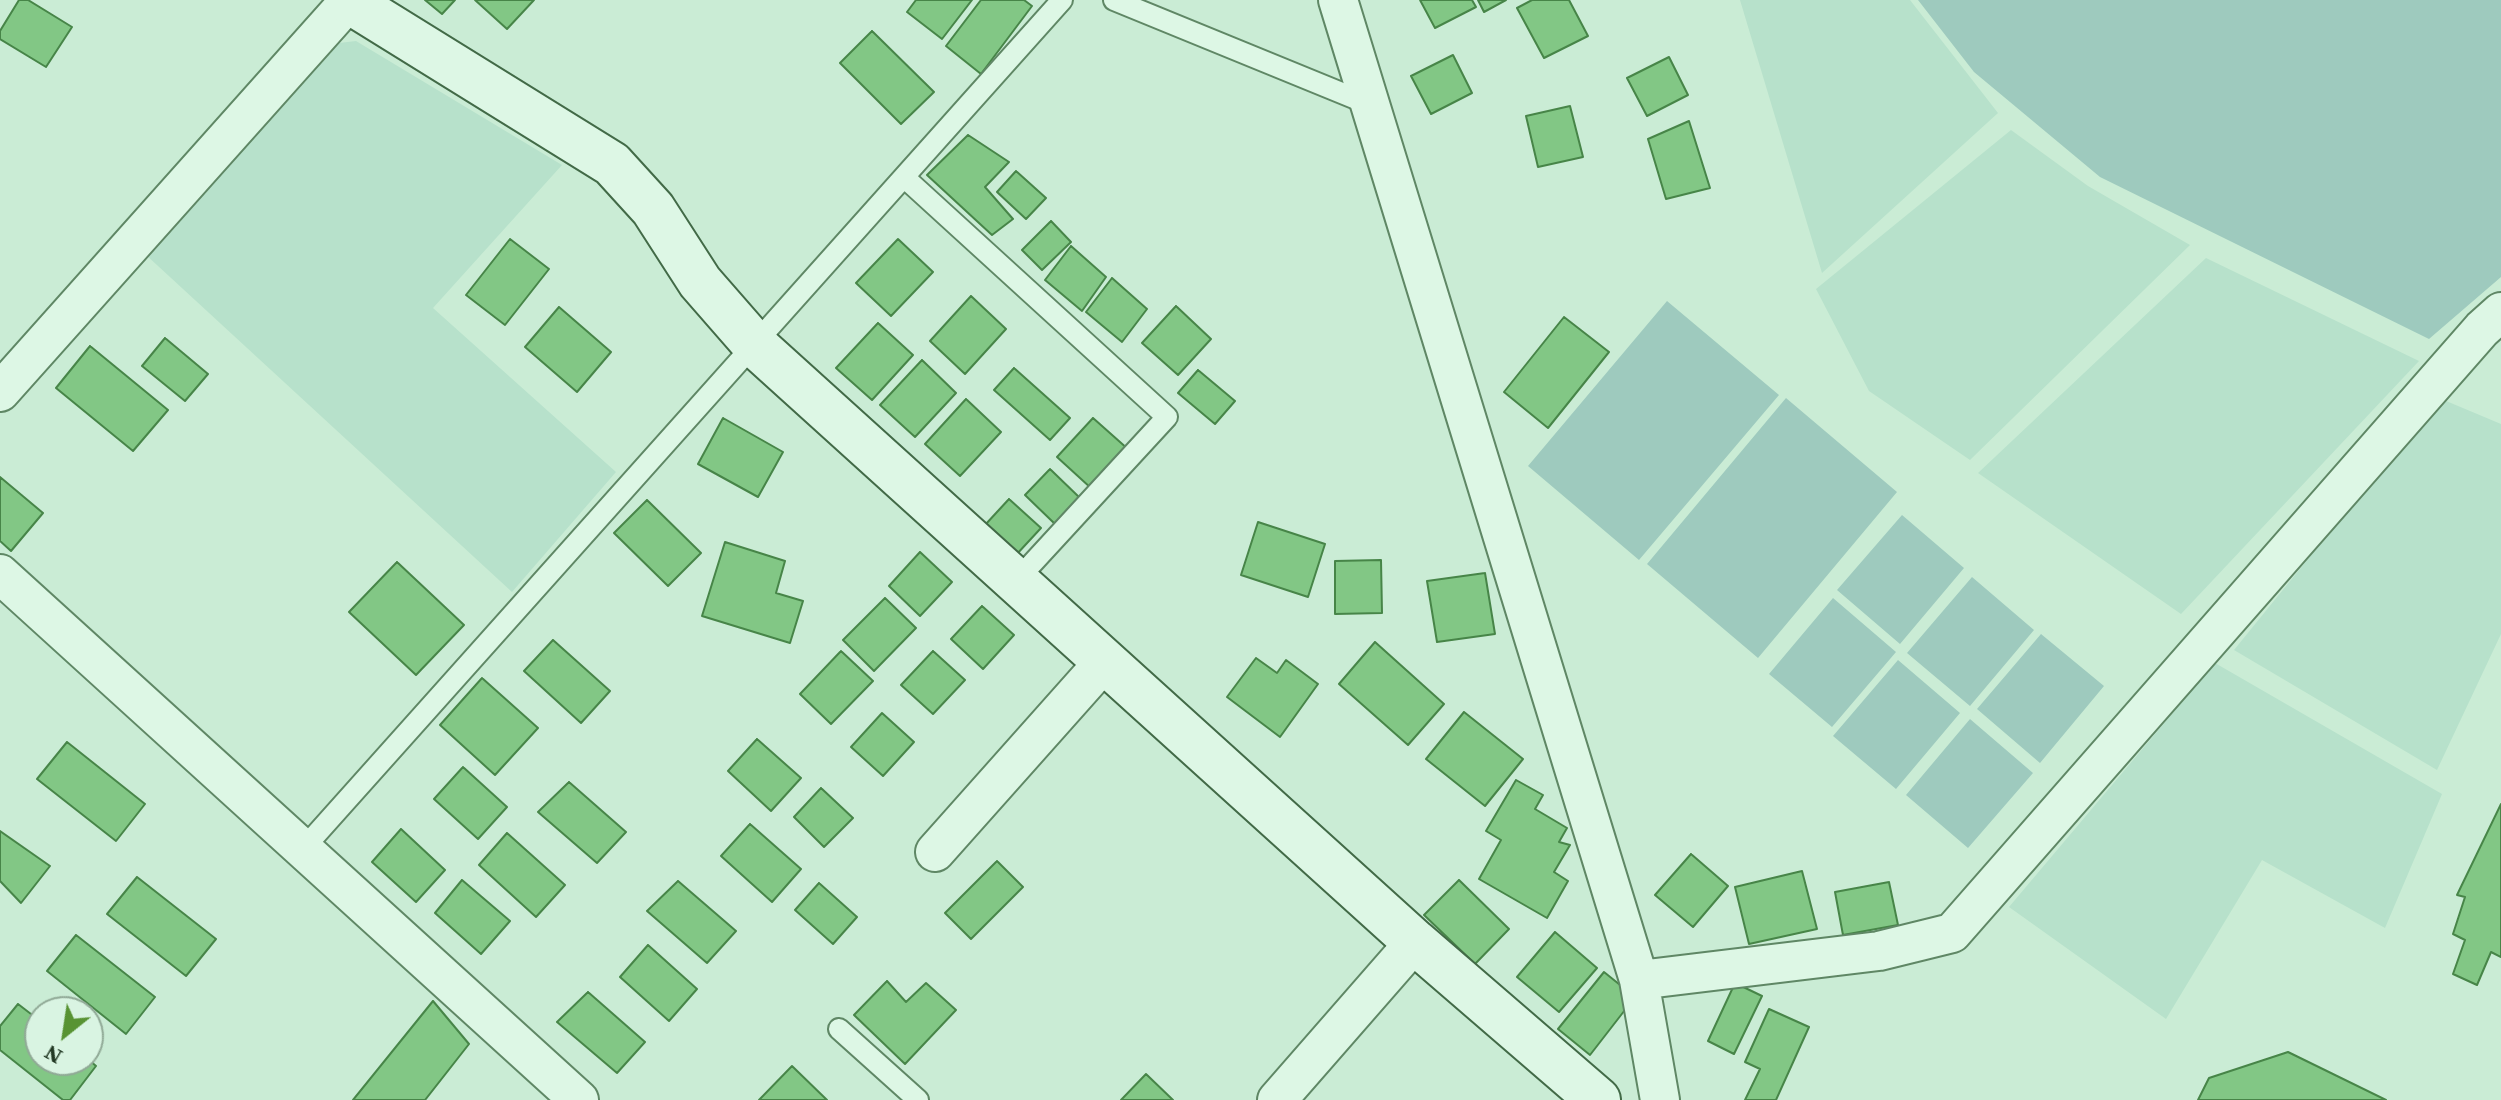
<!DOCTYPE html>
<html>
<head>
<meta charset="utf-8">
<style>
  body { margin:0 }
  #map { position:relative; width:2501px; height:1100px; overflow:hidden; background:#caecd5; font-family:"Source Serif 4",serif }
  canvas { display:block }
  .north { position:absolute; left:24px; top:996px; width:80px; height:80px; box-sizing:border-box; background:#d9f4e2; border:2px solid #90a996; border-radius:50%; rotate:210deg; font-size:22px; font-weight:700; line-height:32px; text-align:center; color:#223924 }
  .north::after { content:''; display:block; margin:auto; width:28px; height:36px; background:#589333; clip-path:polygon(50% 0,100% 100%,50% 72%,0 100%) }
</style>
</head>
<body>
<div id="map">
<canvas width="2501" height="1100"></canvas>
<div class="north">N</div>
</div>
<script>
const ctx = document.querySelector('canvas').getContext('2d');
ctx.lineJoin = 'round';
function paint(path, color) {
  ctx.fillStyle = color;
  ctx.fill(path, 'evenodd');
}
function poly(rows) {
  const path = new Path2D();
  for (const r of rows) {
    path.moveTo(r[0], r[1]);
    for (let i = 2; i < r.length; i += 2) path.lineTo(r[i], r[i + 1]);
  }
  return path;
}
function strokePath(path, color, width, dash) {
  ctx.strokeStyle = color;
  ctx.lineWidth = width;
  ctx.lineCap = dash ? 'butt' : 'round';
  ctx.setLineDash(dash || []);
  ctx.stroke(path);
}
paint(poly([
  [1740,0,1910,0,1998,113,1822,273],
  [356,41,562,165,433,308,616,472,512,592,145,254,339,43],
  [2011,130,2088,186,2190,245,1970,460,1869,391,1816,289],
  [2206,258,2419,361,2181,614,1978,473],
  [2439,398,2501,424,2501,634,2437,770,2234,650],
  [2215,663,2442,794,2385,928,2262,860,2166,1019,2009,907]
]), '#b7e1cb');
paint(poly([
  [1918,0,2501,0,2501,277,2429,339,2100,177,1974,72],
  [1667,301,1779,395,1639,560,1528,466],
  [1786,398,1897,492,1758,658,1647,564],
  [1902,515,1964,568,1900,644,1837,590],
  [1972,577,2034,630,1970,706,1907,653],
  [1833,598,1896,652,1832,727,1769,674],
  [2041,634,2104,686,2040,763,1977,709],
  [1898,660,1960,713,1896,789,1833,736],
  [1970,719,2033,773,1968,848,1906,795]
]), '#9ecabe');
const building = poly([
  [19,0,28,0,72,27,46,67,0,39,0,31,19,0],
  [425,0,455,0,442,14,425,0],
  [475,0,534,0,507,29,475,0],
  [916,0,972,0,942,39,907,12,916,0],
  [981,0,1024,0,1032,6,981,74,946,46,981,0],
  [1420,0,1472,0,1476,7,1435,28,1420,0],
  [1478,0,1506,0,1484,12,1478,0],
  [1532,0,1569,0,1588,36,1544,58,1517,8,1532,0],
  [872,31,934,92,901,124,840,63,872,31],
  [1453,55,1472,93,1431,114,1411,76,1453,55],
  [1669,57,1688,95,1647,116,1627,78,1669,57],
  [1570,106,1583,157,1538,167,1526,116,1570,106],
  [1689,121,1710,188,1666,199,1648,139,1689,121],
  [968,135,1009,162,985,187,1013,219,992,235,927,175,968,135],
  [1016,171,1046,198,1026,219,997,192,1016,171],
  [1051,221,1071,242,1042,270,1022,250,1051,221],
  [510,239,549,269,505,325,466,295,510,239],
  [898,239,933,272,891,316,856,283,898,239],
  [1071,246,1106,277,1082,311,1045,280,1071,246],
  [1112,278,1147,309,1122,342,1086,312,1112,278],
  [971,296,1006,329,965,374,930,341,971,296],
  [1176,306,1211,339,1178,375,1142,343,1176,306],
  [559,307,611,352,577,392,525,347,559,307],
  [1564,317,1609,352,1548,428,1504,392,1564,317],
  [878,323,913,355,872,400,836,368,878,323],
  [165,338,208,374,185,401,142,366,165,338],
  [90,346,168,410,133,451,56,388,90,346],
  [922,360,956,393,915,437,880,405,922,360],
  [1014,368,1070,418,1050,440,994,390,1014,368],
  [1198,370,1235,401,1215,424,1178,393,1198,370],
  [966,399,1001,432,960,476,925,444,966,399],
  [723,418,783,452,758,497,698,464,723,418],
  [1093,418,1129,450,1092,489,1057,457,1093,418],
  [1050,469,1081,499,1056,525,1025,495,1050,469],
  [0,477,43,513,11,551,0,541,0,477],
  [1009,499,1041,528,1016,555,985,525,1009,499],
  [647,500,701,553,668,586,614,533,647,500],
  [1258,522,1325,544,1308,597,1241,575,1258,522],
  [725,542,785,561,776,593,803,601,790,643,702,616,725,542],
  [920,552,952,582,920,616,889,586,920,552],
  [1381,560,1382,613,1335,614,1335,561,1381,560],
  [397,562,464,625,416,675,349,612,397,562],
  [1485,573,1495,634,1437,642,1427,581,1485,573],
  [885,598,916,628,874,671,843,640,885,598],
  [982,606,1014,635,983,669,951,639,982,606],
  [553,640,610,691,581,723,524,671,553,640],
  [1375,642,1444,704,1408,745,1339,684,1375,642],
  [841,651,873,681,831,724,800,694,841,651],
  [933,651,965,680,933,714,901,685,933,651],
  [1256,658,1277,673,1286,660,1318,684,1280,737,1227,697,1256,658],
  [482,678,538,728,495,775,440,725,482,678],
  [1464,712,1523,759,1485,806,1426,759,1464,712],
  [882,713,914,742,883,776,851,747,882,713],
  [757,739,801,778,771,811,728,771,757,739],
  [67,742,145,804,116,841,37,779,67,742],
  [463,767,507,807,478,839,434,799,463,767],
  [1516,780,1543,795,1535,809,1567,828,1559,842,1570,845,1554,872,1568,881,1547,918,1479,879,1501,840,1486,831,1516,780],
  [569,782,626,832,597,863,538,812,569,782],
  [821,788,853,818,824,847,794,817,821,788],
  [2501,804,2501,957,2491,952,2477,985,2453,974,2465,940,2453,934,2465,897,2457,895,2501,804],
  [750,824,801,869,772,902,721,856,750,824],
  [401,829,445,870,416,902,372,862,401,829],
  [0,831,50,866,21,903,0,881,0,831],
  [507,833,565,885,536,917,479,865,507,833],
  [1691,854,1728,886,1693,927,1655,895,1691,854],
  [997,861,1023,887,971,939,945,913,997,861],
  [1802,871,1817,929,1749,944,1735,887,1802,871],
  [137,877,216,939,186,976,107,914,137,877],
  [462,880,510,921,481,954,435,913,462,880],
  [1459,880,1509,929,1475,964,1424,915,1459,880],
  [678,881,736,931,707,963,647,911,678,881],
  [1889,882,1898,925,1843,935,1835,892,1889,882],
  [819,883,857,917,833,944,795,910,819,883],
  [1555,932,1597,968,1559,1012,1517,977,1555,932],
  [76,935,155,997,126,1034,47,971,76,935],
  [648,945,697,989,669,1021,620,977,648,945],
  [1604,972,1635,997,1590,1055,1558,1029,1604,972],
  [887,981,906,1002,926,983,956,1010,905,1064,854,1015,887,981],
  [1735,983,1762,996,1734,1054,1708,1041,1735,983],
  [588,992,645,1042,617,1073,557,1022,588,992],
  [433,1001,469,1044,425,1100,353,1100,433,1001],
  [18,1004,40,1021,40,1060,88,1059,96,1066,70,1100,63,1100,0,1050,0,1026,18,1004],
  [1769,1009,1809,1027,1776,1100,1745,1100,1760,1069,1745,1062,1769,1009],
  [2288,1052,2386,1100,2198,1100,2209,1078,2288,1052],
  [792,1066,827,1100,759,1100,792,1066],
  [1146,1074,1173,1100,1121,1100,1146,1074]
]);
paint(building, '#82c785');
strokePath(building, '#478548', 2);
const lane = poly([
  [1114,0,1371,105],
  [905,178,1167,417,1016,581],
  [303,849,1062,0],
  [839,1029,918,1100]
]);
const street = poly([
  [1338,0,1639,980,1660,1100],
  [0,392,350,0],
  [0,574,579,1100],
  [935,852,1105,661],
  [1639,980,1879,951,1952,933,2482,329,2501,312],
  [1277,1100,1415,942]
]);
const secondary = poly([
  [349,1,612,164,653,209,700,282,755,345,1415,942,1598,1100]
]);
strokePath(lane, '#5f8765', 24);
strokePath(street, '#5f8765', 42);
strokePath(secondary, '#426a47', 48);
strokePath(lane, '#ddf7e5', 20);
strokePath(street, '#ddf7e5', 38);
strokePath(secondary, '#ddf7e5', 44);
</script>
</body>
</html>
